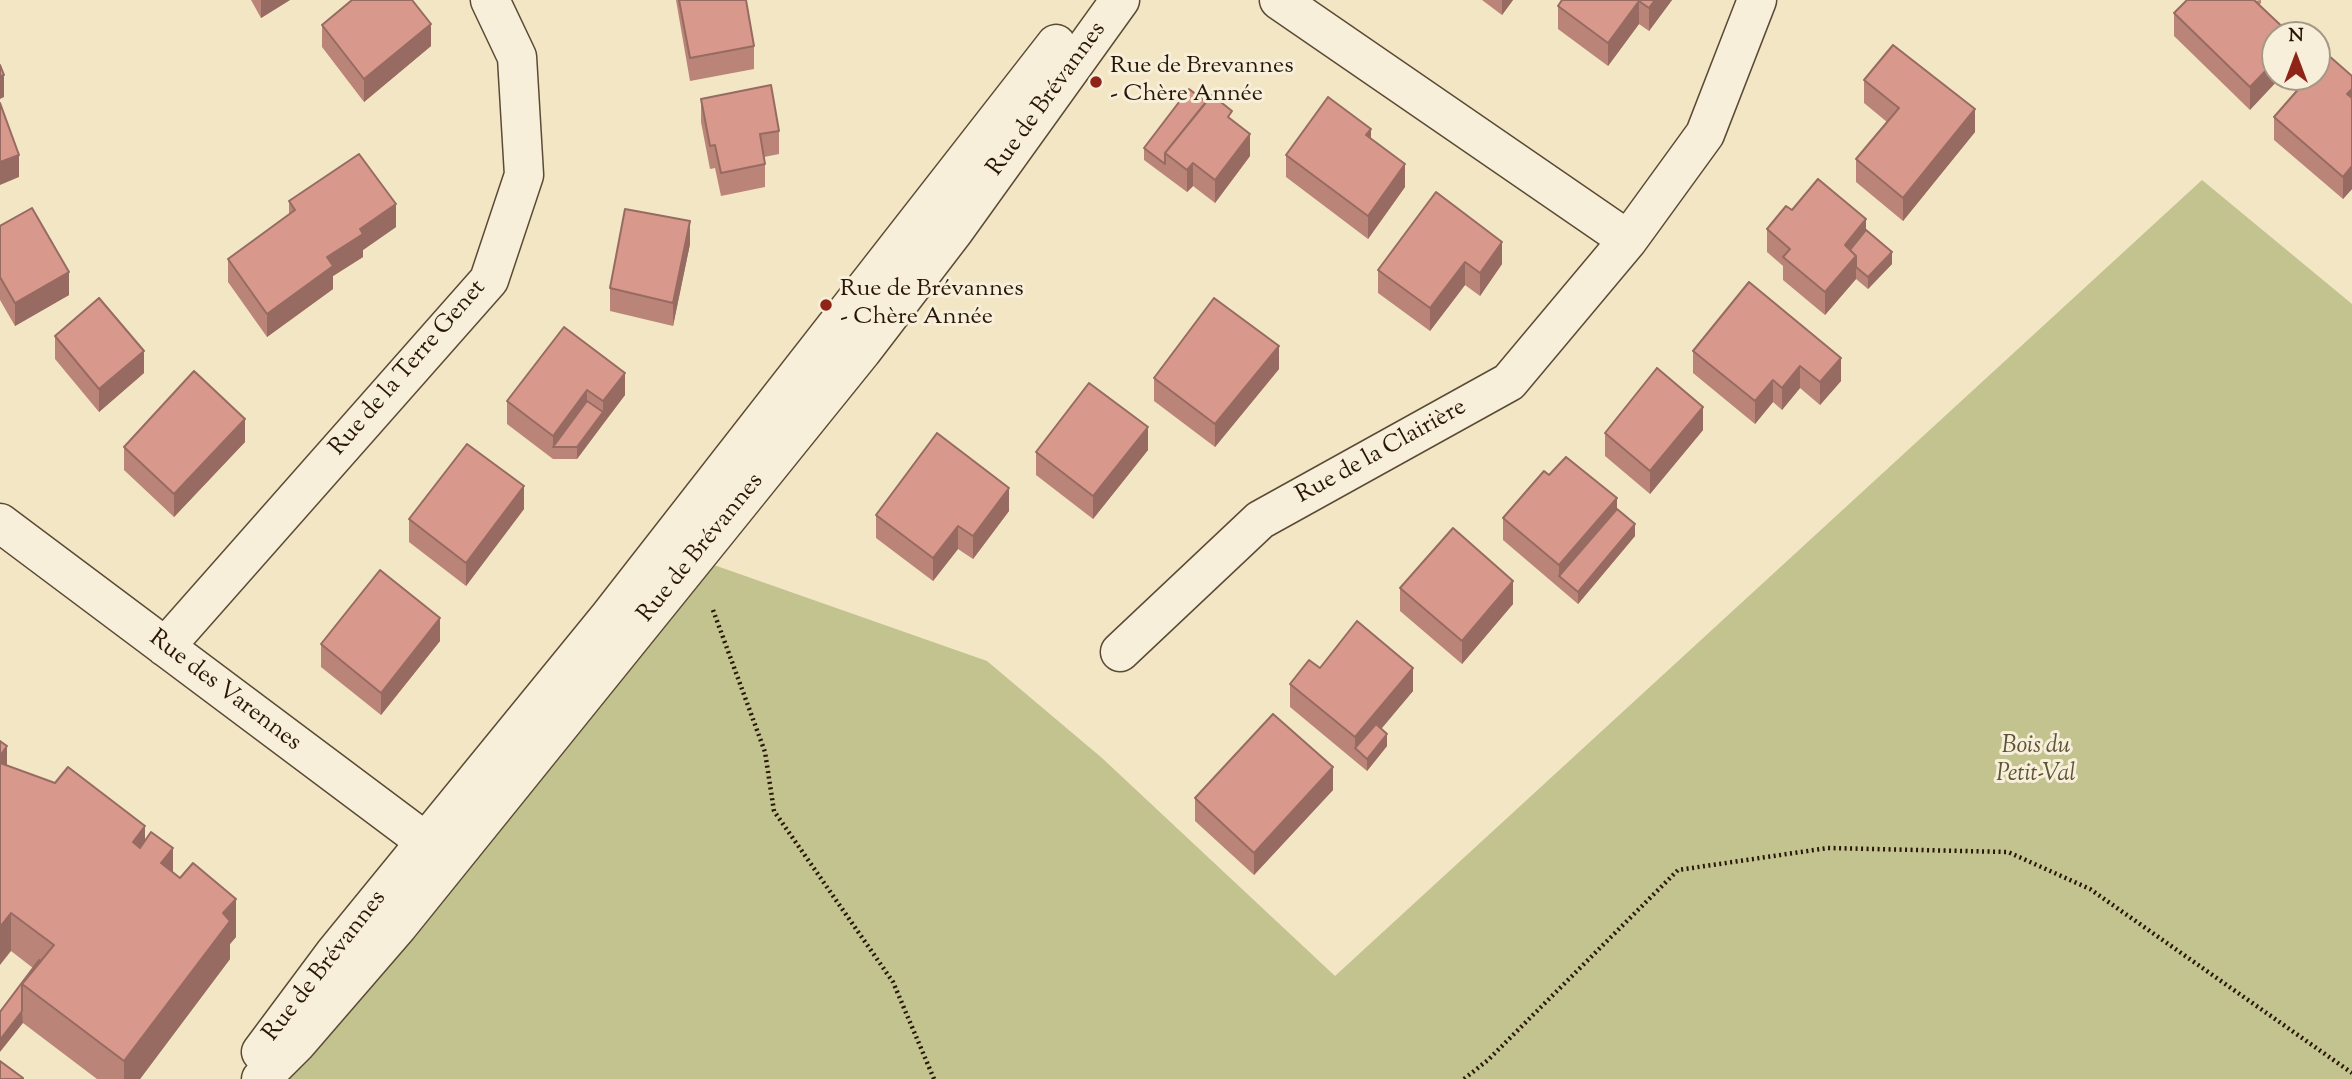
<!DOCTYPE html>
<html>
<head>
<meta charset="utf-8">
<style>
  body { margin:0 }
  #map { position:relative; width:2352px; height:1079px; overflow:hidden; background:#f2e6c4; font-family:"Sorts Mill Goudy",serif }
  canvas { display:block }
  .north { position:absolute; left:2261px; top:21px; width:70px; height:70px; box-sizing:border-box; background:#f7efd9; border:2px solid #a59885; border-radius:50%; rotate:0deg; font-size:19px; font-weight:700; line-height:28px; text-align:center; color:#291607 }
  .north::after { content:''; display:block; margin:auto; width:24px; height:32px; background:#8f2418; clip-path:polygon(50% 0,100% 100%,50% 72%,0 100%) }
</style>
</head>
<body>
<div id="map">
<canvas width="2352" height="1079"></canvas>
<div class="north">N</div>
</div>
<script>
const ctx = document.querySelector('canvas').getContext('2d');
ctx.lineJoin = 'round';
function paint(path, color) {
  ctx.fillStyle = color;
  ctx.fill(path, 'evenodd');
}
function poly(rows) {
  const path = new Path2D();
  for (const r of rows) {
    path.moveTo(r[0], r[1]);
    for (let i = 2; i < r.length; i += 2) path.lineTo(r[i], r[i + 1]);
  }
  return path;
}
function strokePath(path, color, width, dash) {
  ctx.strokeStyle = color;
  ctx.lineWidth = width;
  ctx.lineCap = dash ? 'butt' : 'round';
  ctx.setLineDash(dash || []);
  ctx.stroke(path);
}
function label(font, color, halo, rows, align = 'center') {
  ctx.font = font + ' "Sorts Mill Goudy",serif';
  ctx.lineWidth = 6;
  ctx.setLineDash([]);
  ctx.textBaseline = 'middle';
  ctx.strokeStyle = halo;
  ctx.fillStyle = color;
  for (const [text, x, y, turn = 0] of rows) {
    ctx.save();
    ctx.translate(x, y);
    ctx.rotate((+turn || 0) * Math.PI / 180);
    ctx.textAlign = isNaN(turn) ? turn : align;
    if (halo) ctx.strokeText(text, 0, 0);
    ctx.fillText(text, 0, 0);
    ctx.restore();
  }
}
paint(poly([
  [2202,180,2352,304,2352,1079,265,1079,694,558,987,661,1102,758,1335,976]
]), '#c2c38f');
const minor = poly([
  [1279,0,1628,240],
  [0,523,450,860],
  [165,647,489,280,524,175,517,57,490,0],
  [1120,652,1260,520,1509,382,1628,240,1705,134,1757,0]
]);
const tertiary = poly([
  [261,1052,334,954,609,617,1056,44],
  [261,1079,296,1044,398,926,862,351,954,231,1120,0]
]);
strokePath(minor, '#5b4a36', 41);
strokePath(tertiary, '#5b4a36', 41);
strokePath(poly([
  [713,610,765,752,774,811,893,982,934,1079],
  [1464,1079,1488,1060,1678,870,1828,848,2008,852,2090,889,2352,1073]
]), '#291607', 4.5, [2, 3.5]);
strokePath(minor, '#f7efd9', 38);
strokePath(tertiary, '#f7efd9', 38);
paint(poly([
  [251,0,290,0,261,18],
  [676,0,746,0,754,46,754,69,690,81],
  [1482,0,1513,0,1502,15],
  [1562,0,1672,0,1649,31,1639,24,1608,66,1558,29,1558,6],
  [2261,0,2261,3,2259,5,2250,110,2174,36,2174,13],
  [322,25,431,46,364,102,322,47],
  [2352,76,2352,189,2343,199,2274,140,2274,117],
  [1864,80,1975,132,1903,221,1856,182,1856,159,1887,122,1864,103],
  [701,99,779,131,779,154,764,157,765,164,765,187,721,196,715,168,710,169,701,122],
  [1232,120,1250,156,1215,203,1193,186,1187,192,1144,160,1144,148],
  [1371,139,1405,187,1368,239,1286,177,1286,155],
  [1436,192,1502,264,1480,296,1465,285,1430,331,1378,293,1378,270],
  [289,201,396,227,363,250,363,257,333,276,333,289,267,337,228,282,228,259,289,214],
  [1792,210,1866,230,1892,264,1868,289,1856,279,1825,315,1783,280,1783,266,1767,252,1767,229],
  [0,226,69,295,15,326,0,300],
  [690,244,673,326,610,311,610,288],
  [564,327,625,395,577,459,553,459,507,424,507,401],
  [55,336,144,373,99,412,55,359],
  [1693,351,1841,358,1841,381,1820,405,1800,388,1782,410,1773,402,1755,424,1693,373],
  [1279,369,1215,447,1154,401,1154,378],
  [1703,430,1650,494,1605,456,1605,433],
  [245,442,174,517,124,470,124,447],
  [1148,450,1093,519,1036,475,1036,452],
  [1549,475,1617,509,1635,536,1578,604,1503,540,1503,518],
  [524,509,466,586,409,542,409,519],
  [1009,511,973,559,958,549,933,581,876,538,876,515],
  [1400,588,1513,604,1462,664,1400,611],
  [440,641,381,715,321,667,321,644],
  [1320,668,1413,691,1381,729,1387,746,1367,771,1290,707,1290,684],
  [7,766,145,840,173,873,236,937,230,944,230,959,140,1079,97,1079,23,1023,0,1012,33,968,11,951],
  [1333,790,1254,875,1195,821,1195,798]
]), '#ba8478');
paint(poly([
  [261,0,290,0,261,18],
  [1502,0,1513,0,1502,15],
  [1655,0,1672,0,1649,31,1649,8],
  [1639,1,1639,24,1608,66,1608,43],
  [431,24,431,46,364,102,364,79],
  [2275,61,2275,77,2281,77,2250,110,2250,87],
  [4,75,4,97,0,99,0,76],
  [2352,89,2352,111,2347,94],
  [1975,109,1975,132,1903,221,1903,198],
  [1371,129,1371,152,1366,135],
  [1250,134,1250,156,1215,203,1215,180],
  [19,155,19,177,0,185,0,162],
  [1193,163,1193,186,1187,192,1187,170],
  [1405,164,1405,187,1368,239,1368,216],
  [2352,166,2352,189,2343,199,2343,177],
  [396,204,396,227,363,250,363,257,333,276,333,289,267,337,267,314,327,257,360,229],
  [1866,219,1866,242,1850,261,1845,245],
  [690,221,690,244,673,326,673,303],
  [1502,242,1502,264,1480,296,1480,273],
  [1892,252,1892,264,1868,289,1868,277],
  [1856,256,1856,279,1825,315,1825,292],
  [1465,262,1465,285,1430,331,1430,308],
  [69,272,69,295,15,326,15,303],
  [1279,346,1279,369,1215,447,1215,424],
  [144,351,144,373,99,412,99,389],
  [1841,358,1841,381,1820,405,1820,382],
  [1800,366,1800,388,1782,410,1782,388],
  [625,373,625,395,603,424,603,401],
  [1773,380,1773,402,1755,424,1755,401],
  [587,390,587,413,553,447,553,436],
  [1703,407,1703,430,1650,494,1650,471],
  [603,412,603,424,577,459,577,447],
  [245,419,245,442,174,517,174,494],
  [1148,427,1148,450,1093,519,1093,496],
  [524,486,524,509,466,586,466,563],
  [1009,488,1009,511,973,559,973,536],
  [1617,498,1617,521,1559,576,1559,565],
  [1635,524,1635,536,1578,604,1578,592],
  [958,526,958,549,933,581,933,558],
  [1513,581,1513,604,1462,664,1462,641],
  [440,618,440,641,381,715,381,693],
  [1413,668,1413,691,1361,753,1355,748,1355,737],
  [1387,734,1387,746,1367,771,1367,759],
  [7,746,7,785,0,794,0,756],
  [1333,767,1333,790,1254,875,1254,853],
  [145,826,145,865,133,842],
  [173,848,173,887,161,863],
  [236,899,236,937,230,944,230,959,140,1079,124,1079,124,1061,223,913],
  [11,913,11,951,0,965,0,927],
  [22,1011,23,1023,0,1052,0,1040]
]), '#976b62');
const building = poly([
  [352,0,412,0,431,24,364,79,322,25,352,0],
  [679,0,746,0,754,46,690,58,679,0],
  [1562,0,1655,0,1649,8,1639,1,1608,43,1558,6,1562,0],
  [2187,0,2254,0,2291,35,2275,35,2275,61,2250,87,2174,13,2187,0],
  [1893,45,1975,109,1903,198,1856,159,1899,108,1864,80,1893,45],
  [2328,55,2352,76,2352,89,2347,94,2352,98,2352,166,2343,177,2274,117,2309,77,2317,77,2317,68,2328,55],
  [0,65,4,75,0,76,0,65],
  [771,85,779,131,760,134,765,164,721,173,715,145,710,146,701,99,771,85],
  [1189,89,1206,102,1165,153,1165,164,1144,148,1189,89],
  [1212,95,1232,111,1228,117,1250,134,1215,180,1193,163,1187,170,1165,153,1212,95],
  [1328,97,1371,129,1366,135,1405,164,1368,216,1286,155,1328,97],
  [0,103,19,155,0,162,0,103],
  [359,154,396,204,360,229,363,234,327,257,333,266,267,314,228,259,295,210,289,201,359,154],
  [1818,179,1866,219,1845,245,1856,256,1825,292,1783,257,1790,249,1767,229,1786,206,1792,210,1818,179],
  [1436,192,1502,242,1480,273,1465,262,1430,308,1378,270,1436,192],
  [32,208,69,272,15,303,0,277,0,226,32,208],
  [625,209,690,221,673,303,610,288,625,209],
  [1866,230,1892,252,1868,277,1856,267,1856,256,1850,250,1866,230],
  [1749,282,1841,358,1820,382,1800,366,1782,388,1773,380,1755,401,1693,351,1749,282],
  [99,298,144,351,99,389,55,336,99,298],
  [1214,298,1279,346,1215,424,1154,378,1214,298],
  [564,327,625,373,603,401,587,390,553,436,507,401,564,327],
  [1657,368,1703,407,1650,471,1605,433,1657,368],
  [194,371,245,419,174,494,124,447,194,371],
  [1089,383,1148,427,1093,496,1036,452,1089,383],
  [587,401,603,412,577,447,553,447,587,401],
  [937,433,1009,488,973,536,958,526,933,558,876,515,937,433],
  [467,444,524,486,466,563,409,519,467,444],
  [1566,457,1617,498,1559,565,1503,518,1544,471,1549,475,1566,457],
  [1617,509,1635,524,1578,592,1559,576,1617,509],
  [1453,528,1513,581,1462,641,1400,588,1453,528],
  [380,570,440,618,381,693,321,644,380,570],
  [1357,621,1413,668,1355,737,1290,684,1309,660,1320,668,1357,621],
  [1273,714,1333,767,1254,853,1195,798,1273,714],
  [1376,724,1387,734,1367,759,1355,748,1376,724],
  [0,741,7,746,0,756,0,741],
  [0,763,55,783,68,767,145,826,133,842,140,848,151,832,173,848,161,863,180,878,193,863,236,899,223,913,230,921,124,1061,22,984,54,945,11,913,0,927,0,763],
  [39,960,41,961,22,984,22,1011,0,1040,0,1012,39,960],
  [0,1061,23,1078,23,1079,0,1079,0,1061]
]);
paint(building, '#d8998c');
strokePath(building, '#976b62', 2);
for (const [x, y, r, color] of [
  [1096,82,7,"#8f2418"],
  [826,305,7,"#8f2418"]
]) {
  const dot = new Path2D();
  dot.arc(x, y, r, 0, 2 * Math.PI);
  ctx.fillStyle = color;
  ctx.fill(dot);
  strokePath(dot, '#f7efd9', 2.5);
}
label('24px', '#291607', '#f7efd9', [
  ["Rue de Brevannes",1110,68],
  ["- Chère Année",1110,96],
  ["Rue de Brévannes",840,291],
  ["- Chère Année",840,319]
], 'left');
label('24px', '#291607', '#f7efd9', [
  ["Rue de Brévannes",1048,100,-54],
  ["Rue de la Terre Genet",409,369,-49],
  ["Rue de la Clairière",1382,453,-29],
  ["Rue de Brévannes",702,549,-51],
  ["Rue des Varennes",224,692,37],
  ["Rue de Brévannes",326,967,-52]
]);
label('italic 24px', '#5f5337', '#f7efd9', [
  ["Bois du",2036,748],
  ["Petit-Val",2036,776]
]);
</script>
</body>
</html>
